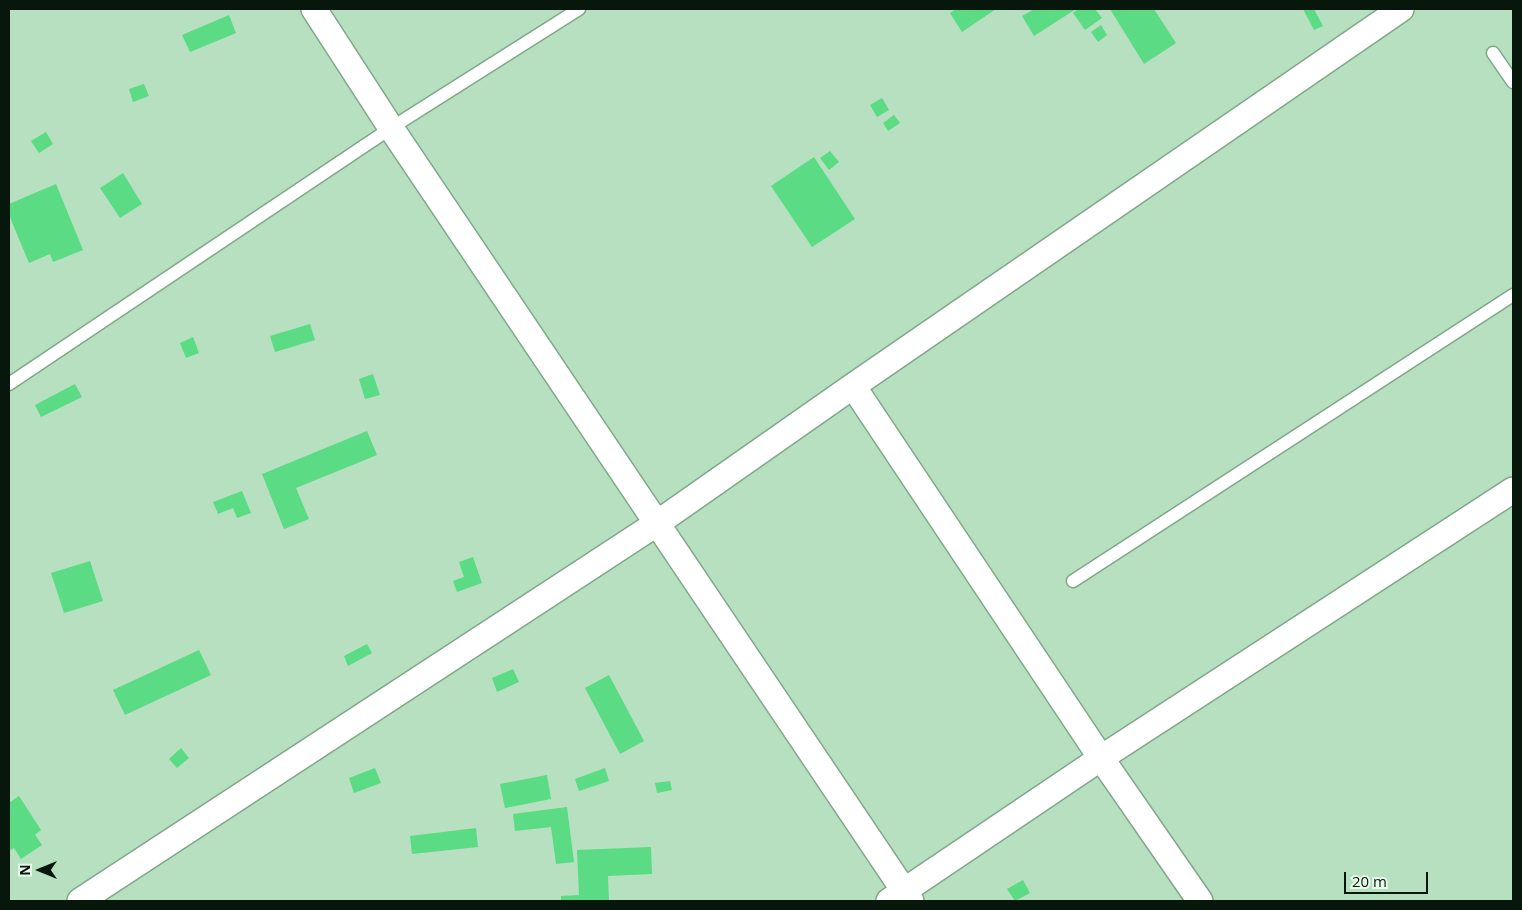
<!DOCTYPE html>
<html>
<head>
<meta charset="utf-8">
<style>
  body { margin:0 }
  #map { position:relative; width:1522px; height:910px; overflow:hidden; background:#b6e0bf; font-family:"Open Sans",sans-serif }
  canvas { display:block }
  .frame { position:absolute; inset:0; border:10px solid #08170c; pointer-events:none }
  .north { position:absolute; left:15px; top:845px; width:50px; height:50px; -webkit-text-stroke:4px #e6fbea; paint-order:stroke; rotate:270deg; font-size:14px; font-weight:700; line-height:20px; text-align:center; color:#08170c }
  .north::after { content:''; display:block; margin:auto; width:18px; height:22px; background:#08170c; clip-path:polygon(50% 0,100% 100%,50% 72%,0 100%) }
  .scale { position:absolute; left:1344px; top:872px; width:84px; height:22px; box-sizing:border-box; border:2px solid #08170c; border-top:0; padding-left:6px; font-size:15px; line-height:18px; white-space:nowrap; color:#08170c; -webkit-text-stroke:4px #e6fbea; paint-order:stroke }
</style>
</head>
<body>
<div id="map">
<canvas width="1522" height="910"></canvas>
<div class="frame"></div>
<div class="north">N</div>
<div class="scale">20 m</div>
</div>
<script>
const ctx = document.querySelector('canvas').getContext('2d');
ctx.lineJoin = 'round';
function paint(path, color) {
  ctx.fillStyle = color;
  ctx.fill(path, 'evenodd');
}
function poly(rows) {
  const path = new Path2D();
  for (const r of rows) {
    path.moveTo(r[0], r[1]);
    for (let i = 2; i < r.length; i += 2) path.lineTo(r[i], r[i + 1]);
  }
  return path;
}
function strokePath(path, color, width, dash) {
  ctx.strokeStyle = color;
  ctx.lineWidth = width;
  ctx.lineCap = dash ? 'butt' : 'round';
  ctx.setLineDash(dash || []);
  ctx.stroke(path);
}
paint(poly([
  [956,9,996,9,962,32,950,13],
  [1034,9,1076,9,1034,36,1022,16],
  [1078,9,1095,9,1102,18,1085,30,1073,13],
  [1110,9,1154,9,1176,43,1144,64],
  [1303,9,1314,9,1323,26,1314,30],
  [229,15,236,33,190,52,182,35],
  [1101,25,1107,35,1098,42,1091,32],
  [144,84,149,96,133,102,129,89],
  [882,98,889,110,877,117,870,105],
  [894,115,900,123,888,131,883,123],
  [46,132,53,144,39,153,31,141],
  [830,151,839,162,829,170,820,158],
  [814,157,855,219,812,247,771,186],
  [123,173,142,204,120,218,100,188],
  [56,184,83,250,53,262,50,254,29,263,9,215,9,204],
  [310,324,315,340,275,352,270,336],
  [193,337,199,353,186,358,180,343],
  [373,374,380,395,365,399,359,379],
  [75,384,82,397,41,417,35,405],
  [367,431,377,455,296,488,309,519,284,529,262,474],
  [242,491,251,513,237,518,233,508,218,514,213,502],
  [473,557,482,583,457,592,453,581,464,577,459,562],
  [90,561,103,601,64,613,51,573],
  [367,644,372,653,348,666,344,656],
  [199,650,211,675,125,715,113,690],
  [513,669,519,682,497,692,492,678],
  [609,675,644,741,620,754,585,688],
  [181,748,189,758,177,768,169,759],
  [375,768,381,783,354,793,349,778],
  [605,768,609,781,579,791,575,779],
  [547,775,551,799,505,808,500,784],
  [670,781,672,790,657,793,655,783],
  [19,796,41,830,35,835,42,845,21,859,14,848,9,851,9,803],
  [567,807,574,862,556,864,551,827,515,831,513,814],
  [476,828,478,847,412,854,410,836],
  [651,847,652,874,608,876,609,901,561,901,561,896,579,895,577,850],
  [1023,880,1030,893,1015,901,1007,889]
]), '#5adb84');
const service = poly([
  [1493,53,1513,82],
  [9,384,391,128,579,9],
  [1073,581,1513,295]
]);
const minor = poly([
  [314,9,391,128,911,901],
  [853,386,1101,758,1200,901],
  [80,901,656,524,853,386,1401,9],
  [889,901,1101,758,1513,490]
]);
strokePath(service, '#80a789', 15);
strokePath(minor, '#80a789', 28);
strokePath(service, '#fff', 12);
strokePath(minor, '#fff', 25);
</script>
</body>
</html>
